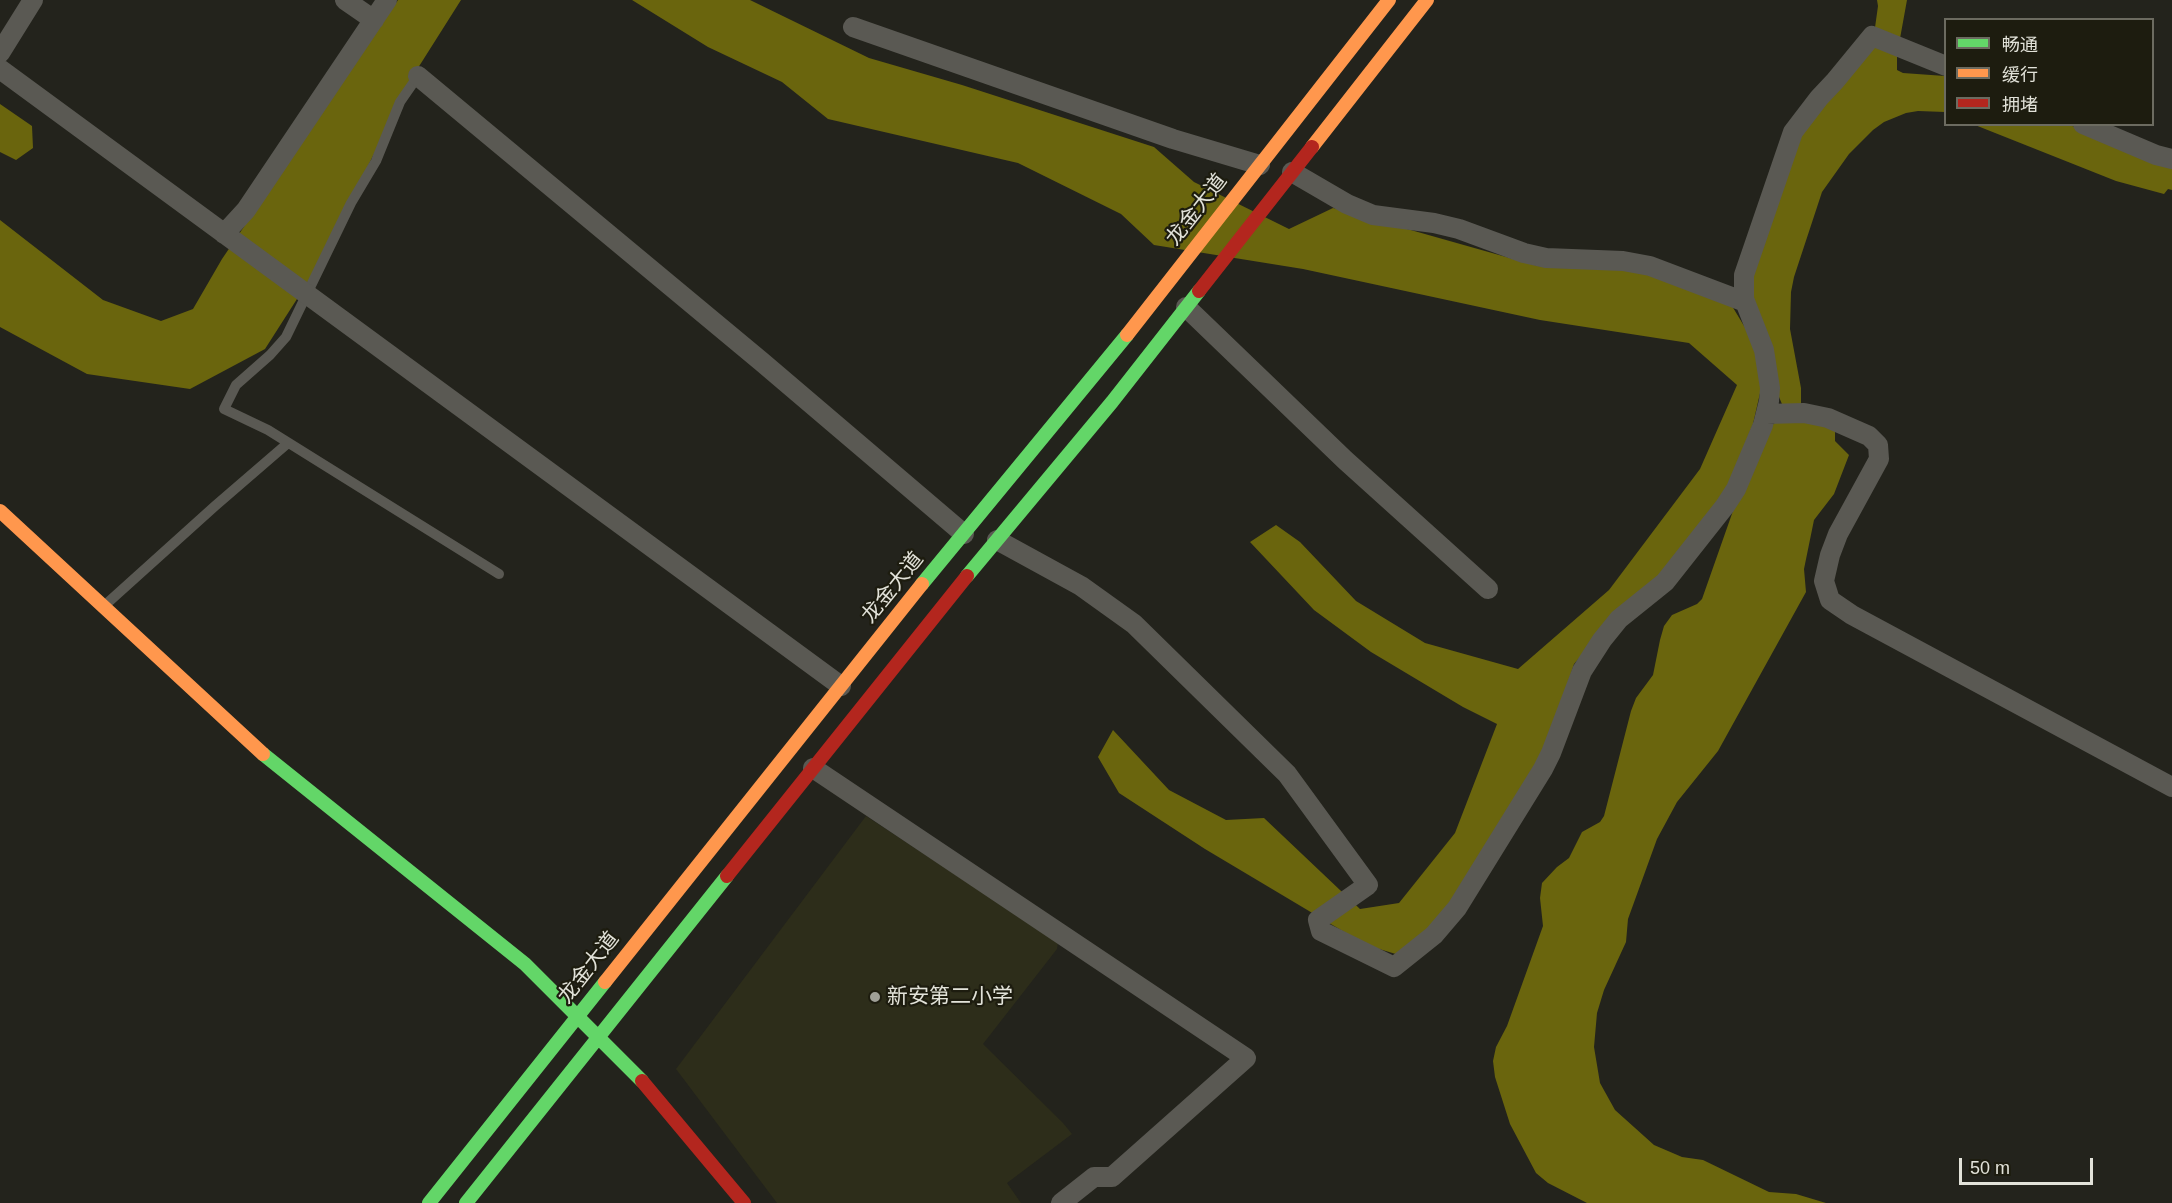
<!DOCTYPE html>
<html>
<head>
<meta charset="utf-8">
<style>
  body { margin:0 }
  #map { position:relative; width:2172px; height:1203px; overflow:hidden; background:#23231c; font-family:Helvetica,"Noto Sans SC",sans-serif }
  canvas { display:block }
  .legend { position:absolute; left:1944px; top:18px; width:210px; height:108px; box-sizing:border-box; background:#1d1c0f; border:2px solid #6c6b60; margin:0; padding:8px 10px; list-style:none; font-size:18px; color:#e2e2d9 }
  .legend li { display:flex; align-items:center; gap:12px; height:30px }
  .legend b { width:30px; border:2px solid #6c6b60 }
  .scale { position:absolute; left:1959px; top:1158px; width:134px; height:27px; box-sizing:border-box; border:3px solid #e2e2d9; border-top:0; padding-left:8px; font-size:18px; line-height:21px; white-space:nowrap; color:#e2e2d9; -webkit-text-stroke:4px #1d1c0f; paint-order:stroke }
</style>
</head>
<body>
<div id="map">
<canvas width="2172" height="1203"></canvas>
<ul class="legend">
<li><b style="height:8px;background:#63d668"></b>畅通</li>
<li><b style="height:8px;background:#ff974d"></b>缓行</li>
<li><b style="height:8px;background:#b3261e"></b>拥堵</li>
</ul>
<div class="scale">50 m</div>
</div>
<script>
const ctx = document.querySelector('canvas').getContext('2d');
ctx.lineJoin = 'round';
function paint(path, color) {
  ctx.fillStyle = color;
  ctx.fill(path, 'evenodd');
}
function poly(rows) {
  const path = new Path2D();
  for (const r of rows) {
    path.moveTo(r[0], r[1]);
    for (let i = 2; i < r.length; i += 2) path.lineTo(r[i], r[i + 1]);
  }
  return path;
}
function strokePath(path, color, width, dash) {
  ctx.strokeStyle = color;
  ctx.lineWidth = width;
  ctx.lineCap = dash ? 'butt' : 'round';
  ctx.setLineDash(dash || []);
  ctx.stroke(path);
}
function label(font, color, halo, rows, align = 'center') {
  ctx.font = font + ' Helvetica,"Noto Sans SC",sans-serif';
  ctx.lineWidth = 4.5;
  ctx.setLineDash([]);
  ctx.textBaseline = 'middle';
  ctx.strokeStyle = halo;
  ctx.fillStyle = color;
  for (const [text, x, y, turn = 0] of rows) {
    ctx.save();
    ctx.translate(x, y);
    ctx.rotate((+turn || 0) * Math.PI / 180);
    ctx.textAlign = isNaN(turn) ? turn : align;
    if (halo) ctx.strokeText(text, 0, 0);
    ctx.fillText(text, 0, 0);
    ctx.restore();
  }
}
paint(poly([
  [866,816,1058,942,1057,949,983,1044,1063,1123,1072,1134,1007,1183,1021,1203,777,1203,676,1069]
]), '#2d2d1a');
paint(poly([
  [398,0,461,0,411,79,320,263,265,349,190,389,87,374,0,327,0,220,103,300,161,321,193,309,222,259],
  [632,0,750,0,869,58,962,85,1154,147,1194,182,1289,229,1333,208,1538,266,1643,271,1732,306,1755,344,1763,380,1753,424,1722,502,1666,574,1614,618,1574,664,1543,759,1448,911,1399,955,1366,945,1205,849,1119,793,1098,757,1113,730,1169,790,1226,820,1264,818,1360,909,1399,903,1455,833,1497,724,1463,707,1371,652,1314,610,1250,542,1276,525,1300,542,1356,601,1425,643,1518,669,1609,590,1700,469,1737,385,1689,343,1540,320,1303,269,1154,245,1121,214,1018,163,828,119,782,82,708,47],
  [1877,0,1907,0,1897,55,1897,70,1903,73,1945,76,1945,112,1918,111,1906,113,1884,122,1873,130,1849,154,1822,192,1794,277,1791,292,1790,329,1801,388,1801,410,1784,409,1777,392,1749,280,1800,132,1872,49,1878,6],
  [0,104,32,126,33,148,16,160,0,152],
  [1975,125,2070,125,2153,159,2172,165,2172,190,2168,189,2164,194,2116,181],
  [1781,418,1835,428,1835,441,1849,455,1834,494,1814,520,1804,569,1806,592,1718,751,1677,802,1657,839,1628,919,1626,942,1604,990,1597,1013,1594,1047,1600,1083,1615,1110,1654,1145,1682,1157,1703,1160,1769,1192,1796,1194,1826,1203,1587,1203,1548,1183,1536,1173,1510,1124,1495,1077,1493,1061,1496,1047,1507,1026,1543,926,1540,898,1542,883,1557,867,1569,858,1582,832,1600,822,1604,816,1631,711,1636,698,1653,675,1660,640,1664,626,1672,615,1697,604,1702,599,1734,508,1771,426]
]), '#6a650d');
strokePath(poly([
  [418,76,400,102,376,161,351,203,286,337,270,355,236,385,224,409,268,430,499,574],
  [104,606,215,506,288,443]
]), '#5a5953', 10);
strokePath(poly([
  [345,0,374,20],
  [853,27,1173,139,1260,165],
  [0,53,33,0],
  [0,69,841,686],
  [418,76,762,362,964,534],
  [2083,124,2156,155,2172,159],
  [1292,172,1347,204,1373,215,1434,223,1459,229,1524,253,1546,258,1623,261,1650,266,1745,302],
  [224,234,246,210,387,0],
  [1186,307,1345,460,1488,589],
  [1766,414,1804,413,1828,418,1869,436,1878,445,1879,459,1838,534,1830,555,1824,581,1830,600,1852,615,2172,787],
  [997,540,1081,586,1134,624,1287,774,1368,885,1318,920,1321,931,1394,967,1434,935,1457,908,1543,769,1551,753,1582,671,1602,640,1619,619,1665,582,1725,506,1736,489,1763,425,1769,401,1770,388,1764,350,1744,299,1744,275,1793,132,1819,98,1835,81,1872,36,1946,66],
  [813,768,1246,1058,1112,1177,1094,1177,1061,1203]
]), '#5a5953', 20);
strokePath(poly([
  [967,576,1112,402,1199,291],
  [922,584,1127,335],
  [263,754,525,964,642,1081],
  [429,1203,605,982],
  [466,1203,727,876]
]), '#63d668', 14);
strokePath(poly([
  [1312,147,1427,0],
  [1127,335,1389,0],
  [0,511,263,754],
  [605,982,922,584]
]), '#ff974d', 14);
strokePath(poly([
  [1199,291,1312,147],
  [727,876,967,576],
  [642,1081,744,1203]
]), '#b3261e', 14);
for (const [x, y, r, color] of [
  [875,997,6,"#9f9f97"]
]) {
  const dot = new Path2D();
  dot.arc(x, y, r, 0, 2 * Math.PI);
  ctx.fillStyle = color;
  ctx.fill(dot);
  strokePath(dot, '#1d1c0f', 2);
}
label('21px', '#e2e2d9', '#1d1c0f', [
  ["龙金大道",1197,210,-52],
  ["龙金大道",893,588,-51],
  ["龙金大道",589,968,-52]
]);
label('21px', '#e2e2d9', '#1d1c0f', [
  ["新安第二小学",887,997]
], 'left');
</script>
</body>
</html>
